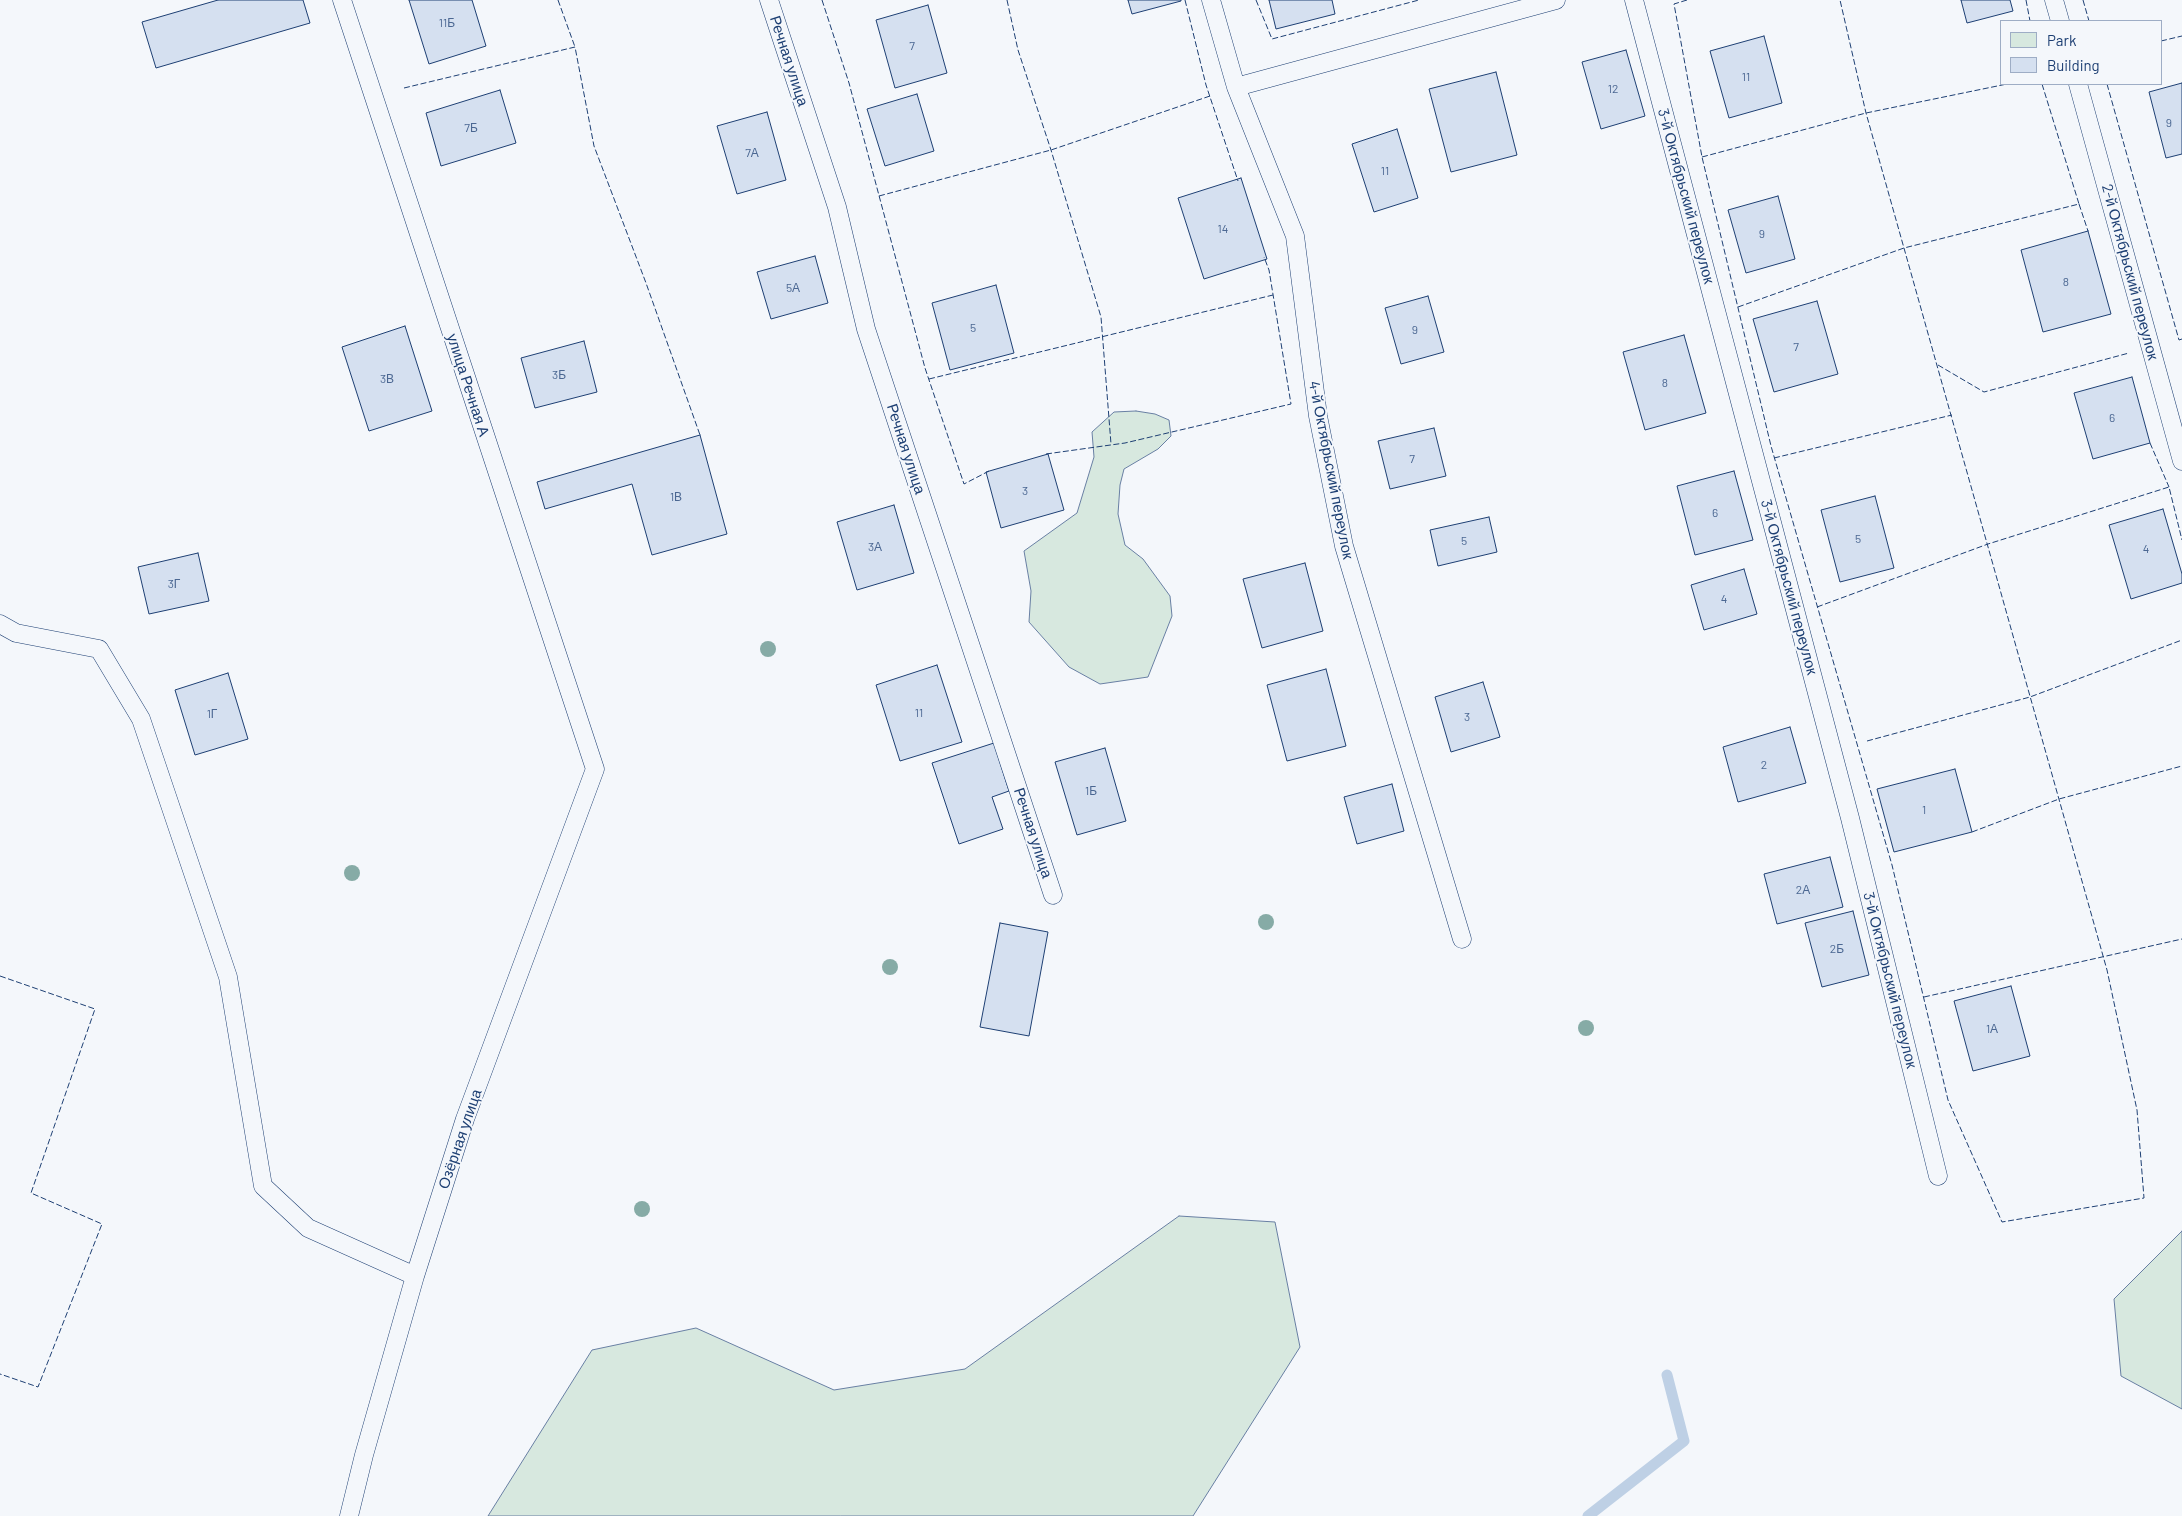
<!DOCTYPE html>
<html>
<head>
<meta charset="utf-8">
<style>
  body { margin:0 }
  #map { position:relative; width:2182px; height:1516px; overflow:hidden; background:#f4f7fb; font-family:Barlow,sans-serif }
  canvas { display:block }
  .legend { position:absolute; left:2000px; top:20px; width:162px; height:65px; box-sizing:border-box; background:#f4f7fb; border:1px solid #9eadc5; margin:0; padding:6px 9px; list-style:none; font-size:15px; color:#1d3f73 }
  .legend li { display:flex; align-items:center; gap:10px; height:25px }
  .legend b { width:25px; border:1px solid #9eadc5 }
</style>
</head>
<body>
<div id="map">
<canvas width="2182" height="1516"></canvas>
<ul class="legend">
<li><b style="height:14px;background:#d7e8df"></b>Park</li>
<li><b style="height:14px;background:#d5e0f0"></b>Building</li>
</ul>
</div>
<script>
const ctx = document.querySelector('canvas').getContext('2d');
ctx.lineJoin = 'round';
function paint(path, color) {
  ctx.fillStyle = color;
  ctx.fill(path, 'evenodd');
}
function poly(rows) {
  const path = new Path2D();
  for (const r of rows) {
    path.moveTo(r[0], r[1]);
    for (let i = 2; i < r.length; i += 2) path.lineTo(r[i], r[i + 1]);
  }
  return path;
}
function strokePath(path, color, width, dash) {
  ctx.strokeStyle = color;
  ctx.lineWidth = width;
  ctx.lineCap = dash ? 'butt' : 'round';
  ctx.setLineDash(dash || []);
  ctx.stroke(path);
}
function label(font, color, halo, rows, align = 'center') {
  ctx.font = font + ' Barlow,sans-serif';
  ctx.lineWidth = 4;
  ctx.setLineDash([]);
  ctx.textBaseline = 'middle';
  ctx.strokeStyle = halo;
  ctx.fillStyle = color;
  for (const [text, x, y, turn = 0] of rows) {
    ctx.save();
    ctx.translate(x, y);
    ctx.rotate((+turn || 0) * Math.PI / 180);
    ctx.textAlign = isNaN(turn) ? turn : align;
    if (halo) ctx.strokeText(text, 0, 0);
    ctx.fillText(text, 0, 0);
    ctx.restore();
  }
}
const green = poly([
  [1136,411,1155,414,1169,420,1171,436,1158,449,1124,469,1120,485,1118,514,1125,545,1143,559,1170,596,1172,616,1148,677,1100,684,1069,667,1029,622,1031,591,1024,551,1077,513,1094,457,1092,432,1114,412,1136,411],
  [1179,1216,1275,1222,1300,1347,1193,1516,488,1516,592,1350,696,1328,834,1390,965,1369,1179,1216],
  [2182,1231,2182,1409,2121,1376,2114,1299,2182,1231]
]);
paint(green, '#d7e8df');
strokePath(green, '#687fa3', 1);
strokePath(poly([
  [1588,1516,1684,1441,1667,1375]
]), '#bed0e5', 11);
const building = poly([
  [218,0,303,0,310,23,156,68,142,22,218,0],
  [409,0,472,0,486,46,429,64,409,0],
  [1128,0,1181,0,1181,1,1132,14,1128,0],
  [1269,0,1332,0,1335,14,1276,29,1269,0],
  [1961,0,2010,0,2013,11,1967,23,1961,0],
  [928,5,947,73,895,88,876,20,928,5],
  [1764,36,1782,103,1729,118,1710,51,1764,36],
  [1626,50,1645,116,1601,129,1582,62,1626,50],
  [1496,72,1517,155,1451,172,1429,89,1496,72],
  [2182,83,2182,154,2166,158,2149,92,2182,83],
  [500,90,516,143,441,166,426,113,500,90],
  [917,94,934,151,885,166,867,109,917,94],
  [767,112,786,180,737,194,717,126,767,112],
  [1397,129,1418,198,1374,212,1352,144,1397,129],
  [1241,178,1267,259,1204,279,1178,198,1241,178],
  [1778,196,1795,259,1746,273,1728,210,1778,196],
  [2088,231,2111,314,2043,332,2021,250,2088,231],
  [815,256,828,303,771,319,757,272,815,256],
  [996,285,1014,353,950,370,932,303,996,285],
  [1428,296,1444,352,1401,364,1385,308,1428,296],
  [1817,301,1838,374,1774,392,1753,319,1817,301],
  [405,326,432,411,369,431,342,347,405,326],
  [1684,335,1706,413,1645,430,1623,352,1684,335],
  [584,341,597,392,535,408,521,358,584,341],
  [2132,377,2150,443,2093,459,2074,393,2132,377],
  [1434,428,1446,476,1390,489,1378,441,1434,428],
  [700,435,727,534,652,555,632,484,545,509,537,482,700,435],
  [1048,454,1064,510,1001,528,986,472,1048,454],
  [1734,471,1753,540,1695,555,1677,486,1734,471],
  [1875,496,1894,568,1840,582,1821,510,1875,496],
  [894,505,914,573,857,590,837,522,894,505],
  [2163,509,2182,574,2182,583,2131,599,2109,525,2163,509],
  [1489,517,1497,552,1438,566,1430,530,1489,517],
  [198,553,209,601,149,614,138,567,198,553],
  [1305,563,1323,631,1262,648,1243,579,1305,563],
  [1744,569,1757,614,1704,630,1691,585,1744,569],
  [937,665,962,742,900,761,876,685,937,665],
  [1326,669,1346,746,1287,761,1267,685,1326,669],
  [228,673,248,739,195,755,175,690,228,673],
  [1483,682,1500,737,1451,752,1435,697,1483,682],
  [1790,727,1806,783,1738,802,1723,747,1790,727],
  [994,743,1009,791,992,797,1003,829,959,844,932,763,994,743],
  [1105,748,1126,821,1077,835,1055,762,1105,748],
  [1955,769,1972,832,1894,852,1877,789,1955,769],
  [1392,784,1404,831,1357,844,1344,797,1392,784],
  [1830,857,1843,907,1777,924,1764,874,1830,857],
  [1853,911,1869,975,1822,987,1805,923,1853,911],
  [1000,923,1048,932,1029,1036,980,1027,1000,923],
  [2011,986,2030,1056,1973,1071,1954,1001,2011,986]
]);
paint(building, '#d5e0f0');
strokePath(building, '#1d3f73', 1);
const lane = poly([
  [342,0,595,769,465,1119,415,1276,364,1455,349,1516],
  [769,0,837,207,866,329,1053,895],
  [1211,0,1236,87,1295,236,1318,416,1344,546,1462,939],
  [1634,0,1850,818,1938,1176],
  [2054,0,2060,21],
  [2078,84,2182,461],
  [1236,87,1556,0],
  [0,624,16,633,99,649,141,719,228,977,263,1186,308,1228,415,1276]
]);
strokePath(lane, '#1d3f73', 19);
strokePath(lane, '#f4f7fb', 18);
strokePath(poly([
  [558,0,575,47],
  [822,0,849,83,925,368,964,484,989,471],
  [1007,0,1018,50,1051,150,1101,317,1111,444],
  [1185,0,1206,85,1238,181],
  [1256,0,1272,39,1419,0],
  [1687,0,1674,4,1702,157,1771,446,1892,865,1948,1100,2002,1222,2144,1198,2137,1110,2107,970,1866,113,1840,0],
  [2026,0,2030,21],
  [2083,0,2089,21],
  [2161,41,2182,36],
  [2107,84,2179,340,2182,339],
  [404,88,575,47,594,146,646,283,700,435],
  [1702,157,1866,113,2007,84],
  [879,196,1051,150,1210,96],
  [2079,204,2088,231],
  [1738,307,1904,248,2079,204,2042,84],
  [1938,365,1984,392,2129,353],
  [929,379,1273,295],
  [2150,443,2169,487],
  [1046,454,1125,443,1291,404,1269,270,1264,257],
  [1774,458,1952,415],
  [1817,607,1988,544,2169,487,2182,540],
  [1867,741,2030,697,2182,640],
  [1972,832,2059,799,2182,766],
  [0,976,95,1009,31,1193,102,1224,38,1387,0,1374],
  [1924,997,2182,939]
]), '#1d3f73', 1, [6, 2.5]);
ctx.fillStyle = '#86aba6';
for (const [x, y] of [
  [768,649],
  [352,873],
  [1266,922],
  [890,967],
  [1586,1028],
  [642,1209]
]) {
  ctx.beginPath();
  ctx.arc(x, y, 8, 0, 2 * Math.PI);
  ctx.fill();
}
label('12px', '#4b6792', null, [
  ["11Б",447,23],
  ["7",912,46],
  ["11",1746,77],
  ["12",1613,89],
  ["9",2169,123],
  ["7Б",471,128],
  ["7А",752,153],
  ["11",1385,171],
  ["14",1223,229],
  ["9",1762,234],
  ["8",2066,282],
  ["5А",793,288],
  ["5",973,328],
  ["9",1415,330],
  ["7",1796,347],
  ["3Б",559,375],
  ["3В",387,379],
  ["8",1665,383],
  ["6",2112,418],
  ["7",1412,459],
  ["3",1025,491],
  ["1В",676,497],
  ["6",1715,513],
  ["5",1858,539],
  ["5",1464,541],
  ["3А",875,547],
  ["4",2146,549],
  ["3Г",174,584],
  ["4",1724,599],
  ["11",919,713],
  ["1Г",212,714],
  ["3",1467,717],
  ["2",1764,765],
  ["1Б",1091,791],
  ["1",1924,810],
  ["2А",1803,890],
  ["2Б",1837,949],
  ["1А",1992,1029]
]);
label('15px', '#1d3f73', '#f4f7fb', [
  ["Речная улица",789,61,72],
  ["3-й Октябрьский переулок",1686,196,75],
  ["2-й Октябрьский переулок",2130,272,75],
  ["улица Речная А",468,385,72],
  ["Речная улица",906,449,72],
  ["4-й Октябрьский переулок",1331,470,79],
  ["3-й Октябрьский переулок",1789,587,75],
  ["Речная улица",1033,833,72],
  ["3-й Октябрьский переулок",1890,980,76],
  ["Озёрная улица",460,1139,-71]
]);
</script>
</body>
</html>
